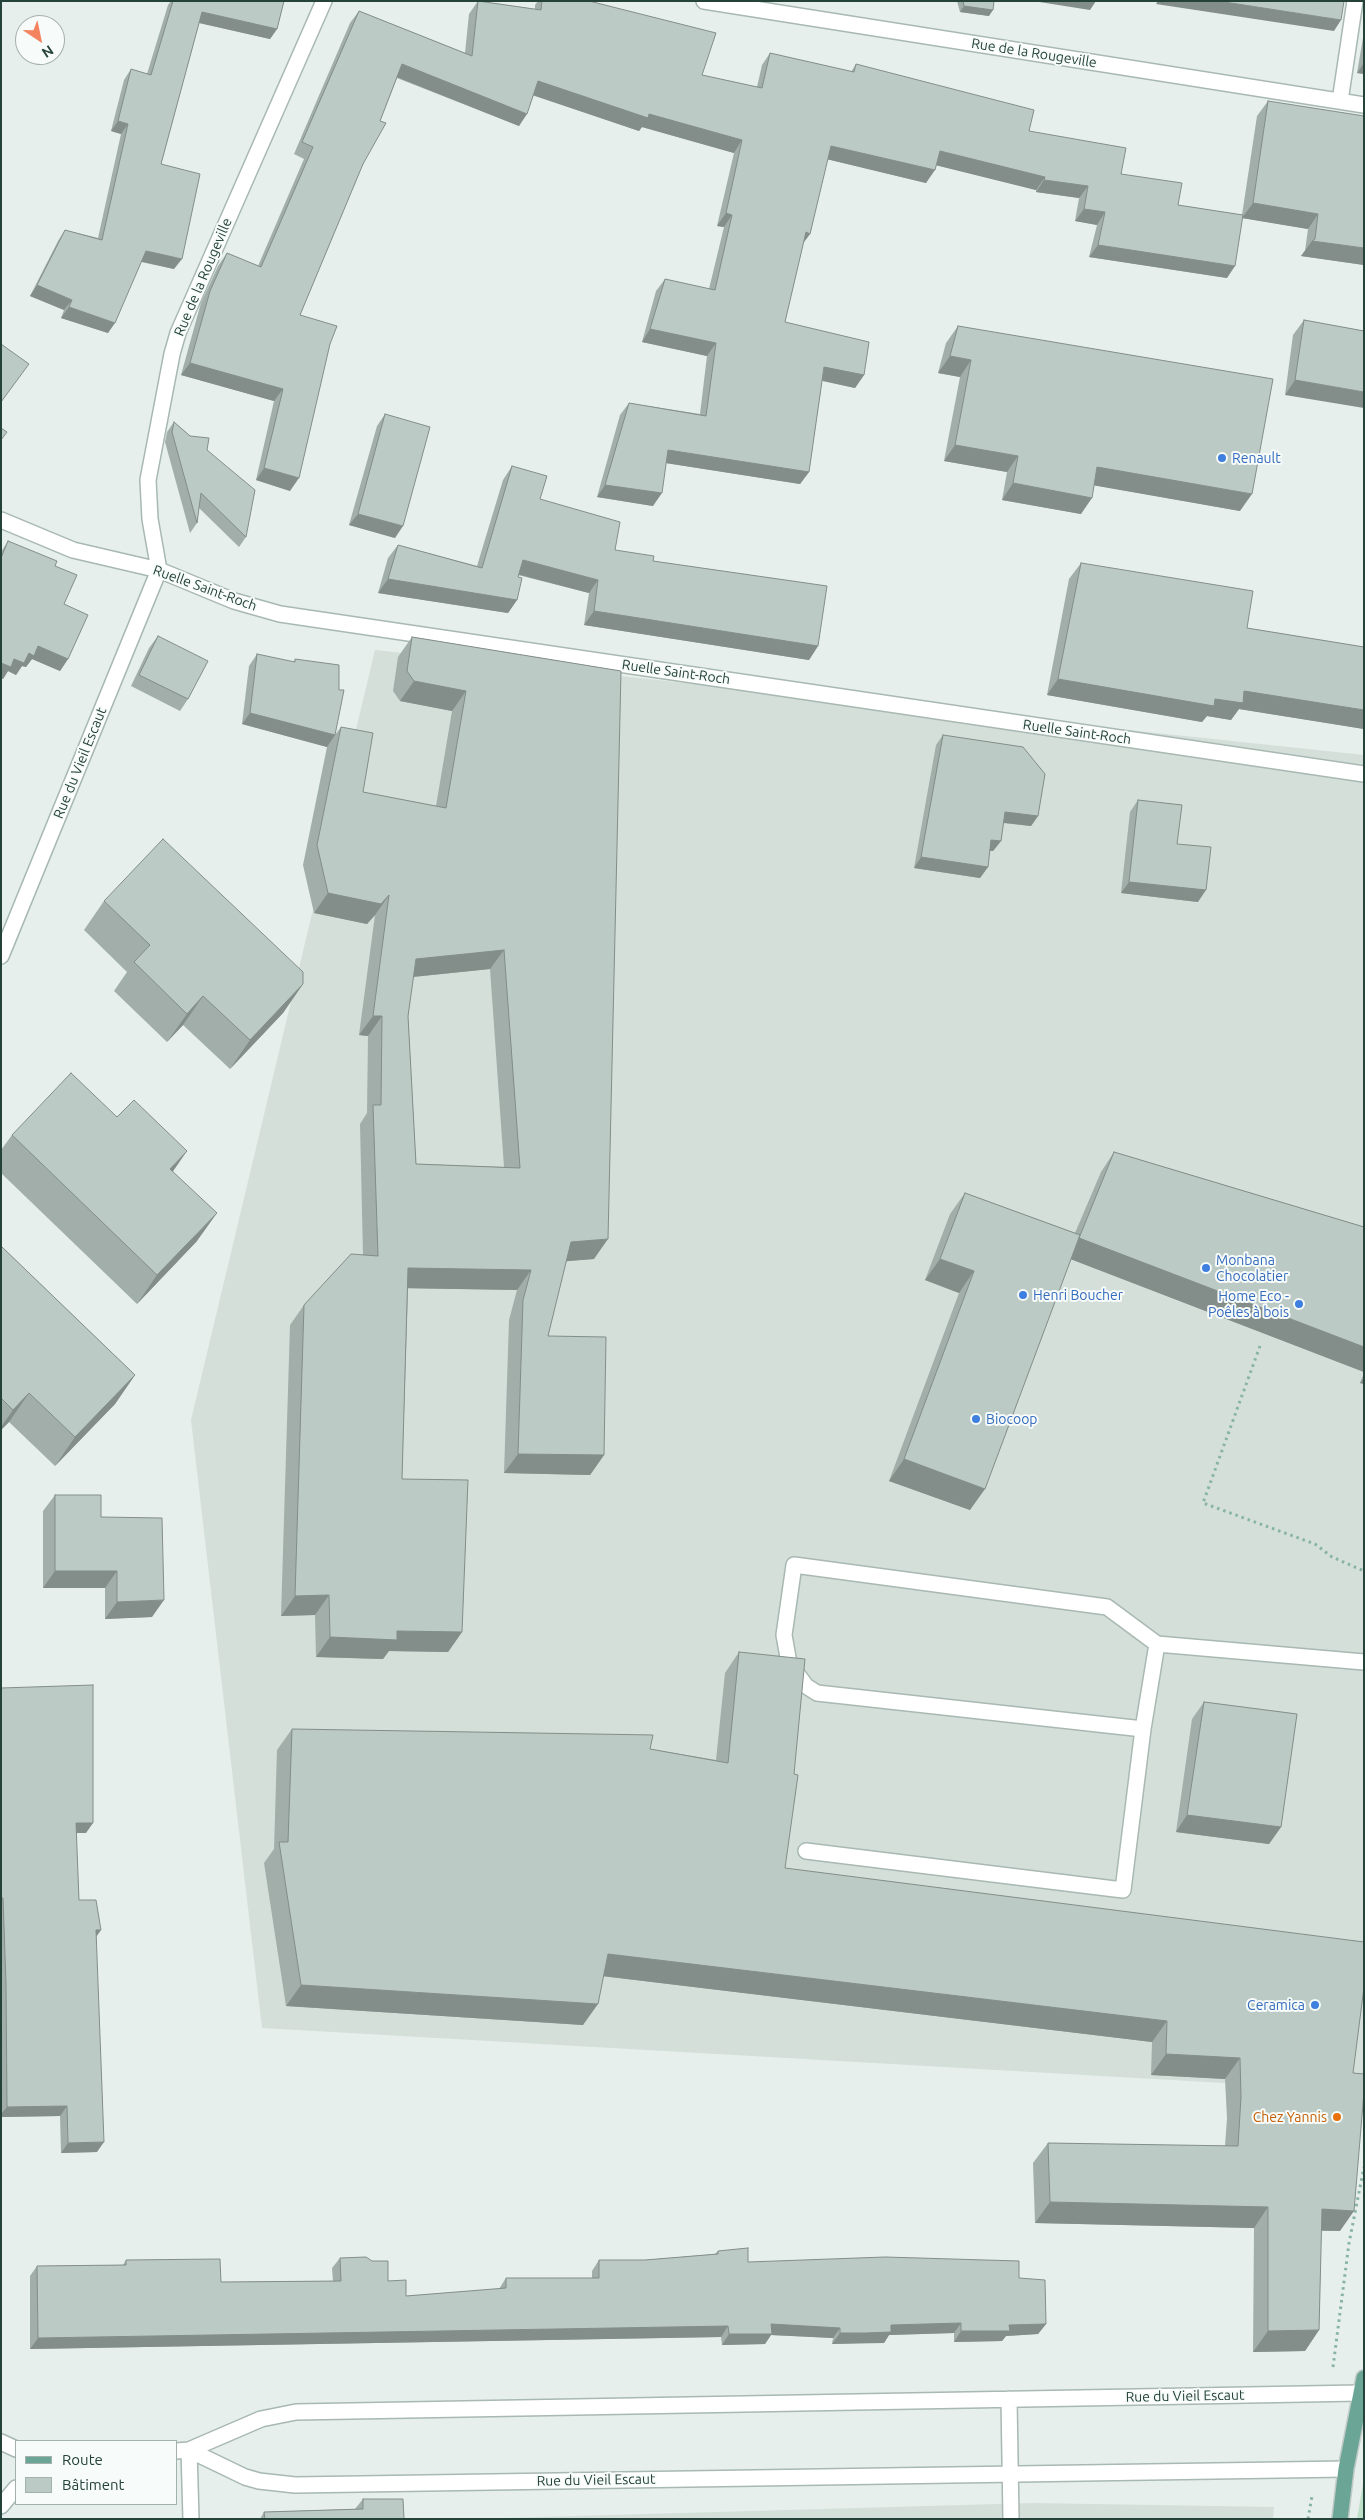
<!DOCTYPE html>
<html>
<head>
<meta charset="utf-8">
<style>
  body { margin:0 }
  #map { position:relative; width:1365px; height:2520px; overflow:hidden; background:#e6efeb; font-family:Ubuntu,sans-serif }
  canvas { display:block }
  .frame { position:absolute; inset:0; border:2px solid #24423a; pointer-events:none }
  .legend { position:absolute; left:15px; top:2440px; width:162px; height:65px; box-sizing:border-box; background:#f7fbf9; border:1px solid #a3b1ad; margin:0; padding:6px 9px; list-style:none; font-size:15px; color:#24423a }
  .legend li { display:flex; align-items:center; gap:10px; height:25px }
  .legend b { width:25px; border:1px solid #a3b1ad }
  .north { position:absolute; left:15px; top:15px; width:50px; height:50px; box-sizing:border-box; background:#f7fbf9; border:1px solid #a3b1ad; border-radius:50%; rotate:146deg; font-size:14px; font-weight:700; line-height:20px; text-align:center; color:#24423a }
  .north::after { content:''; display:block; margin:auto; width:18px; height:22px; background:#f4845f; clip-path:polygon(50% 0,100% 100%,50% 72%,0 100%) }
</style>
</head>
<body>
<div id="map">
<canvas width="1365" height="2520"></canvas>
<div class="frame"></div>
<ul class="legend">
<li><b style="height:6px;background:#6aa596"></b>Route</li>
<li><b style="height:14px;background:#bbcac4"></b>Bâtiment</li>
</ul>
<div class="north">N</div>
</div>
<script>
const ctx = document.querySelector('canvas').getContext('2d');
ctx.lineJoin = 'round';
function paint(path, color) {
  ctx.fillStyle = color;
  ctx.fill(path, 'evenodd');
}
function poly(rows) {
  const path = new Path2D();
  for (const r of rows) {
    path.moveTo(r[0], r[1]);
    for (let i = 2; i < r.length; i += 2) path.lineTo(r[i], r[i + 1]);
  }
  return path;
}
function strokePath(path, color, width, dash) {
  ctx.strokeStyle = color;
  ctx.lineWidth = width;
  ctx.lineCap = dash ? 'butt' : 'round';
  ctx.setLineDash(dash || []);
  ctx.stroke(path);
}
function label(font, color, halo, rows, align = 'center') {
  ctx.font = font + ' Ubuntu,sans-serif';
  ctx.lineWidth = 4;
  ctx.setLineDash([]);
  ctx.textBaseline = 'middle';
  ctx.strokeStyle = halo;
  ctx.fillStyle = color;
  for (const [text, x, y, turn = 0] of rows) {
    ctx.save();
    ctx.translate(x, y);
    ctx.rotate((+turn || 0) * Math.PI / 180);
    ctx.textAlign = isNaN(turn) ? turn : align;
    if (halo) ctx.strokeText(text, 0, 0);
    ctx.fillText(text, 0, 0);
    ctx.restore();
  }
}
paint(poly([
  [375,650,1364,755,1364,2091,262,2028,191,1420],
  [1034,2503,1274,2507,1273,2519,468,2519]
]), '#d4dfda');
paint(poly([
  [1364,2478,1364,2519,1357,2519]
]), '#bfe0c8');
const minor = poly([
  [704,1,1364,105],
  [1340,101,1355,1],
  [1,520,73,550,159,570,234,601,280,614,1364,774],
  [1,956,159,570,150,519,148,480,172,354,178,333,324,1],
  [1157,1644,1143,1729,817,1693,806,1686,789,1663,784,1635,794,1565,1107,1607,1157,1644,1364,1662],
  [806,1851,1123,1890,1143,1729],
  [1009,2399,1011,2519],
  [1,2442,16,2449],
  [189,2450,245,2477,259,2481,295,2485,1346,2469],
  [189,2450,191,2519],
  [176,2451,189,2450,261,2419,296,2412,1360,2393],
  [1,2506,16,2488]
]);
const major = poly([
  [1340,2519,1346,2469,1364,2378]
]);
strokePath(minor, '#a8b8b2', 18);
strokePath(major, '#c2cac8', 18);
strokePath(poly([
  [1260,1346,1203,1503,1315,1544,1332,1557,1364,1571],
  [1333,2367,1349,2243,1364,2167],
  [1308,2519,1312,2496]
]), '#86b3a5', 3, [2.5, 4]);
strokePath(minor, '#fff', 15);
strokePath(major, '#6aa596', 15);
paint(poly([
  [171,1,284,1,277,29,270,39,199,23,161,164,174,269,141,262,108,333,61,318,64,310,30,296,58,241,65,230,98,238,121,134,111,131,124,80,131,69,147,74,168,5],
  [478,1,535,9,535,5,538,1,589,1,702,75,757,87,762,65,770,53,851,72,856,64,1029,131,1121,174,1178,205,1242,215,1257,116,1268,101,1364,265,1301,256,1305,251,1308,229,1242,218,1227,278,1089,257,1097,225,1075,221,1079,198,1036,192,1036,190,936,165,926,183,827,159,810,234,803,243,785,322,864,375,855,388,822,381,809,472,800,484,666,463,653,506,597,497,620,415,629,403,700,414,707,356,642,342,656,291,665,279,709,289,724,227,717,226,734,153,642,127,639,131,534,95,519,126,397,78,363,164,300,315,330,344,290,491,256,480,274,401,181,375,201,303,218,266,227,253,258,266,304,159,294,154,350,23,359,11,465,53,469,14],
  [957,1,994,1,989,16,960,12],
  [1364,32,1364,74,1357,73],
  [1304,320,1364,331,1285,395,1293,335],
  [958,326,1240,511,1094,485,1081,514,1002,500,1007,472,944,461,960,377,938,373,946,343],
  [385,414,395,538,349,525,377,426],
  [174,422,207,450,246,537,239,547,199,508,197,523,190,533,165,442,167,432],
  [512,466,540,499,615,550,653,561,818,646,809,660,584,625,589,593,518,575,517,600,508,613,378,593,388,558,398,545,477,566,503,480],
  [8,541,55,566,64,604,68,659,60,671,32,659,26,667,22,666,16,675,8,671,3,679,1,678,1,552],
  [1081,563,1247,628,1364,647,1364,729,1239,709,1231,720,1207,716,1202,722,1047,695,1069,579],
  [158,636,188,699,180,711,131,686,149,648],
  [412,637,621,671,594,1259,566,1261,548,1336,604,1455,590,1475,504,1473,509,1320,517,1290,408,1288,402,1479,462,1632,448,1652,389,1651,383,1659,316,1657,315,1615,281,1616,290,1325,304,1305,363,1255,360,1124,367,1113,368,1036,359,1035,375,915,367,924,314,913,303,865,327,747,242,724,249,666,257,654,294,662,295,659,335,735,341,727,363,792,436,806,452,711,400,701,393,691,398,657],
  [490,969,504,1167,416,1164,408,1016,413,977],
  [943,735,1038,816,1031,826,1003,823,1001,841,993,851,989,851,988,867,980,878,914,868,936,745],
  [1138,800,1177,844,1198,902,1121,893,1130,812],
  [104,901,303,984,283,1013,230,1069,183,1025,167,1042,114,991,127,972,84,930],
  [12,1135,173,1171,197,1241,137,1304,1,1173,1,1150],
  [1114,1152,1364,1227,1364,1372,1071,1259,970,1510,889,1481,959,1293,925,1280,950,1214,965,1193,1075,1233,1101,1172],
  [1,1246,135,1375,115,1404,55,1466,9,1422,1,1430],
  [1364,1373,1364,1384,1360,1383],
  [55,1495,101,1517,152,1617,105,1619,105,1588,43,1588,43,1511],
  [739,1652,785,1868,1353,2073,1340,2231,1321,2231,1319,2330,1305,2351,1253,2352,1254,2228,1035,2223,1033,2163,1048,2143,1225,2146,1227,2118,1225,2079,1151,2075,1152,2042,603,1976,583,2025,286,2006,264,1863,274,1849,277,1750,292,1729,650,1749,716,1760,725,1673],
  [1,1688,86,1833,76,1833,79,1900,96,1937,97,2152,61,2153,60,2116,1,2117],
  [1204,1702,1281,1827,1269,1844,1176,1832,1192,1719],
  [718,2251,748,2262,1019,2278,1046,2324,1038,2334,1006,2336,1002,2341,954,2342,954,2333,889,2335,884,2343,858,2343,832,2344,833,2338,771,2335,765,2344,722,2345,721,2337,30,2349,30,2276,37,2266,123,2265,126,2260,221,2282,333,2281,332,2268,340,2258,388,2281,406,2296,499,2289,506,2278,592,2278,592,2271,599,2260,645,2260,715,2254],
  [363,2499,404,2519,260,2519,264,2512,355,2509]
]), '#a1aea9');
paint(poly([
  [1033,1,1096,1,1090,10],
  [1158,1,1218,1,1341,20,1334,31,1156,4],
  [964,6,993,10,989,16,960,12],
  [202,12,277,29,270,39,195,22],
  [1364,63,1364,74,1357,73],
  [402,64,527,114,519,126,394,76],
  [538,81,649,114,742,140,734,153,642,127,639,131,529,94],
  [118,121,128,124,121,134,111,131],
  [831,146,935,170,926,183,822,158],
  [940,151,1045,177,1036,190,931,164],
  [1044,180,1088,186,1079,198,1036,192],
  [1253,203,1318,214,1308,229,1242,218],
  [1084,209,1105,212,1097,225,1075,221],
  [726,213,732,215,724,227,717,226],
  [806,232,810,234,801,246],
  [1312,241,1364,248,1364,265,1301,256],
  [1098,245,1235,266,1227,278,1089,257],
  [146,251,182,259,174,269,139,261],
  [37,285,72,300,64,310,30,296],
  [69,307,115,323,108,333,61,318],
  [650,329,716,343,707,356,642,342],
  [950,356,971,360,960,377,938,373],
  [190,363,283,389,274,401,181,375],
  [824,367,864,375,855,388,815,379],
  [1295,380,1364,392,1364,408,1285,395],
  [955,445,1018,456,1007,472,944,461],
  [668,450,809,472,800,484,659,462],
  [1097,467,1252,494,1240,511,1086,484],
  [264,468,299,478,290,491,256,480],
  [1013,483,1092,498,1081,514,1002,500],
  [605,485,662,493,653,506,597,497],
  [358,514,403,526,395,538,349,525],
  [523,560,598,580,589,593,513,573],
  [388,579,517,600,508,613,378,593],
  [594,611,818,646,809,660,584,625],
  [38,646,68,659,60,671,32,659,26,667,22,666,16,675,8,671,3,679,1,678,1,663,14,659,29,653],
  [1058,679,1215,699,1244,691,1364,710,1364,729,1239,709,1231,720,1207,716,1202,722,1047,695],
  [414,681,466,691,452,711,400,701],
  [250,713,335,735,327,747,242,724],
  [1005,812,1038,816,1031,826,997,822],
  [991,840,1001,841,993,851,983,850],
  [921,857,988,867,980,878,914,868],
  [1129,882,1206,890,1198,902,1121,893],
  [328,893,389,895,375,915,367,924,314,913],
  [504,950,490,969,402,978,416,959],
  [303,984,283,1013,230,1069,250,1040],
  [203,996,183,1025,167,1042,187,1014],
  [373,1016,382,1016,368,1036,359,1035],
  [187,1151,167,1180,170,1169],
  [217,1213,197,1241,137,1304,157,1275],
  [1078,1237,1364,1347,1364,1372,1065,1257],
  [608,1239,594,1259,557,1262,571,1242],
  [940,1259,974,1271,959,1293,925,1280],
  [408,1268,531,1270,517,1290,394,1288],
  [135,1375,115,1404,55,1466,75,1437],
  [1364,1377,1364,1384,1360,1383],
  [29,1393,9,1422,1,1430,1,1427,13,1410],
  [518,1454,604,1455,590,1475,504,1473],
  [904,1459,985,1489,970,1510,889,1481],
  [55,1571,117,1571,105,1588,43,1588],
  [329,1595,315,1615,281,1616,295,1596],
  [164,1600,152,1617,105,1619,117,1602],
  [397,1631,462,1632,448,1652,389,1651,383,1659,316,1657,330,1637],
  [1187,1815,1281,1827,1269,1844,1176,1832],
  [76,1823,93,1823,86,1833,69,1833],
  [96,1930,101,1930,94,1940],
  [608,1954,1167,2021,1152,2042,593,1975],
  [301,1985,598,2004,583,2025,286,2006],
  [1166,2054,1240,2058,1225,2079,1151,2075],
  [67,2106,60,2116,1,2117,1,2114,7,2107],
  [104,2142,97,2152,61,2153,68,2143],
  [1050,2202,1268,2207,1254,2228,1035,2223],
  [1322,2209,1354,2211,1340,2231,1307,2230],
  [961,2323,954,2333,889,2335,884,2343,832,2344,840,2333,891,2325],
  [771,2324,840,2328,833,2338,771,2335,765,2344,722,2345,729,2334],
  [1046,2324,1038,2334,1006,2336,1002,2341,954,2342,961,2331,1009,2325],
  [728,2326,721,2337,30,2349,38,2338],
  [1319,2330,1305,2351,1253,2352,1268,2331]
]), '#838d89');
const building = poly([
  [173,1,284,1,277,29,202,12,161,164,200,174,182,259,146,251,115,323,69,307,72,300,37,285,65,230,102,240,128,124,118,121,131,69,151,75,173,1],
  [478,1,541,10,542,1,589,1,716,33,702,75,762,88,770,53,854,72,856,64,1034,110,1029,131,1126,148,1121,174,1182,183,1178,205,1243,215,1235,266,1098,245,1105,212,1084,209,1088,186,1044,180,1045,177,940,151,935,170,831,146,810,234,806,232,785,322,869,342,864,375,824,367,809,472,668,450,662,493,605,485,629,403,706,416,716,343,650,329,665,279,715,290,732,215,726,213,742,140,649,114,648,118,538,81,527,114,402,64,380,121,386,123,363,164,300,315,337,326,330,344,299,478,264,468,283,389,190,363,210,291,227,253,261,267,313,147,302,142,359,11,472,56,478,1],
  [963,1,994,1,993,10,964,6,963,1],
  [1218,1,1344,1,1341,20,1218,1],
  [1268,101,1364,116,1364,248,1312,241,1315,239,1318,214,1253,203,1268,101],
  [1304,320,1364,331,1364,392,1295,380,1304,320],
  [958,326,1273,379,1252,494,1097,467,1092,498,1013,483,1018,456,955,445,971,360,950,356,958,326],
  [1,344,29,364,1,402,1,344],
  [385,414,430,427,403,526,358,514,385,414],
  [174,422,190,436,209,438,207,450,255,490,246,537,201,493,197,523,172,432,174,422],
  [1,428,7,432,1,440,1,428],
  [512,466,547,476,540,499,620,522,615,550,654,556,653,561,827,586,818,646,594,611,598,580,523,560,518,577,522,578,517,600,388,579,398,545,482,568,512,466],
  [8,541,57,561,55,566,77,575,64,604,88,615,68,659,38,646,34,656,29,653,24,663,14,659,11,667,1,663,1,558,8,541],
  [1081,563,1253,591,1247,628,1364,647,1364,710,1244,691,1243,703,1215,699,1214,706,1058,679,1081,563],
  [158,636,208,661,188,699,139,675,158,636],
  [412,637,621,671,608,1239,571,1242,548,1336,606,1337,604,1455,518,1454,523,1300,531,1270,408,1268,402,1479,468,1480,462,1632,397,1631,397,1640,330,1637,329,1595,295,1596,304,1305,351,1254,378,1256,373,1105,381,1105,382,1016,373,1016,389,895,381,904,328,893,317,845,341,727,373,733,363,792,446,808,466,691,414,681,407,671,412,637],
  [504,950,520,1168,416,1164,408,1016,416,959,504,950],
  [257,654,295,662,295,659,339,665,339,690,344,690,335,735,250,713,257,654],
  [943,735,1023,747,1045,774,1038,816,1005,812,1001,841,991,840,988,867,921,857,943,735],
  [1138,800,1182,805,1177,844,1211,847,1206,890,1129,882,1138,800],
  [163,839,303,972,303,984,250,1040,203,996,187,1014,134,962,150,945,104,901,163,839],
  [71,1073,117,1117,134,1100,187,1151,170,1169,217,1213,157,1275,12,1135,71,1073],
  [1114,1152,1364,1227,1364,1347,1079,1238,1114,1152],
  [965,1193,1080,1235,985,1489,904,1459,974,1271,940,1259,965,1193],
  [1,1246,135,1375,75,1437,29,1393,13,1410,1,1398,1,1246],
  [55,1495,101,1495,101,1517,162,1518,164,1600,117,1602,117,1571,55,1571,55,1495],
  [739,1652,805,1659,794,1774,798,1775,785,1868,1364,1942,1364,1987,1353,2073,1364,2074,1364,2092,1354,2211,1322,2209,1319,2330,1268,2331,1268,2207,1050,2202,1048,2143,1238,2146,1241,2097,1240,2058,1166,2054,1167,2021,608,1954,598,2004,301,1985,279,1842,288,1842,292,1729,653,1735,650,1749,728,1763,739,1652],
  [93,1685,93,1823,76,1823,79,1900,96,1900,101,1930,96,1930,104,2142,68,2143,67,2106,7,2107,6,1984,3,1898,1,1898,1,1688,93,1685],
  [1204,1702,1297,1714,1281,1827,1187,1815,1204,1702],
  [748,2248,748,2262,885,2257,1019,2261,1019,2278,1045,2280,1046,2324,1009,2325,1010,2331,961,2331,961,2323,891,2325,891,2332,866,2333,840,2333,840,2328,771,2324,772,2334,729,2334,728,2326,38,2338,37,2266,126,2265,126,2260,220,2259,221,2282,341,2281,340,2258,366,2257,372,2261,388,2261,388,2281,406,2280,406,2296,506,2288,506,2278,599,2278,599,2260,645,2260,718,2254,718,2251,748,2248],
  [363,2499,403,2499,404,2519,265,2519,264,2512,363,2509,363,2499]
]);
paint(building, '#bbcac4');
strokePath(building, '#838d89', 1);
for (const [x, y, r, color] of [
  [1222,458,5,"#3f7fe0"],
  [1206,1268,5,"#3f7fe0"],
  [1023,1295,5,"#3f7fe0"],
  [1299,1304,5,"#3f7fe0"],
  [976,1419,5,"#3f7fe0"],
  [1315,2005,5,"#3f7fe0"],
  [1337,2117,5,"#e8710a"]
]) {
  const dot = new Path2D();
  dot.arc(x, y, r, 0, 2 * Math.PI);
  ctx.fillStyle = color;
  ctx.fill(dot);
  strokePath(dot, '#f7fbf9', 2);
}
label('14px', '#24423a', '#f7fbf9', [
  ["Rue de la Rougeville",1034,53,9],
  ["Rue de la Rougeville",203,277,-67],
  ["Ruelle Saint-Roch",205,588,20],
  ["Ruelle Saint-Roch",676,672,8],
  ["Ruelle Saint-Roch",1077,732,8],
  ["Rue du Vieil Escaut",80,763,-68],
  ["Rue du Vieil Escaut",1185,2396,-1],
  ["Rue du Vieil Escaut",596,2480,-1]
]);
label('14px', '#366cbe', '#f7fbf9', [
  ["Renault",1232,458],
  ["Monbana",1216,1260],
  ["Chocolatier",1216,1276],
  ["Henri Boucher",1033,1295],
  ["Home Eco -",1289,1296,"right"],
  ["Poêles à bois",1289,1312,"right"],
  ["Biocoop",986,1419],
  ["Ceramica",1305,2005,"right"]
], 'left');
label('14px', '#c56008', '#f7fbf9', [
  ["Chez Yannis",1327,2117]
], 'right');
</script>
</body>
</html>
